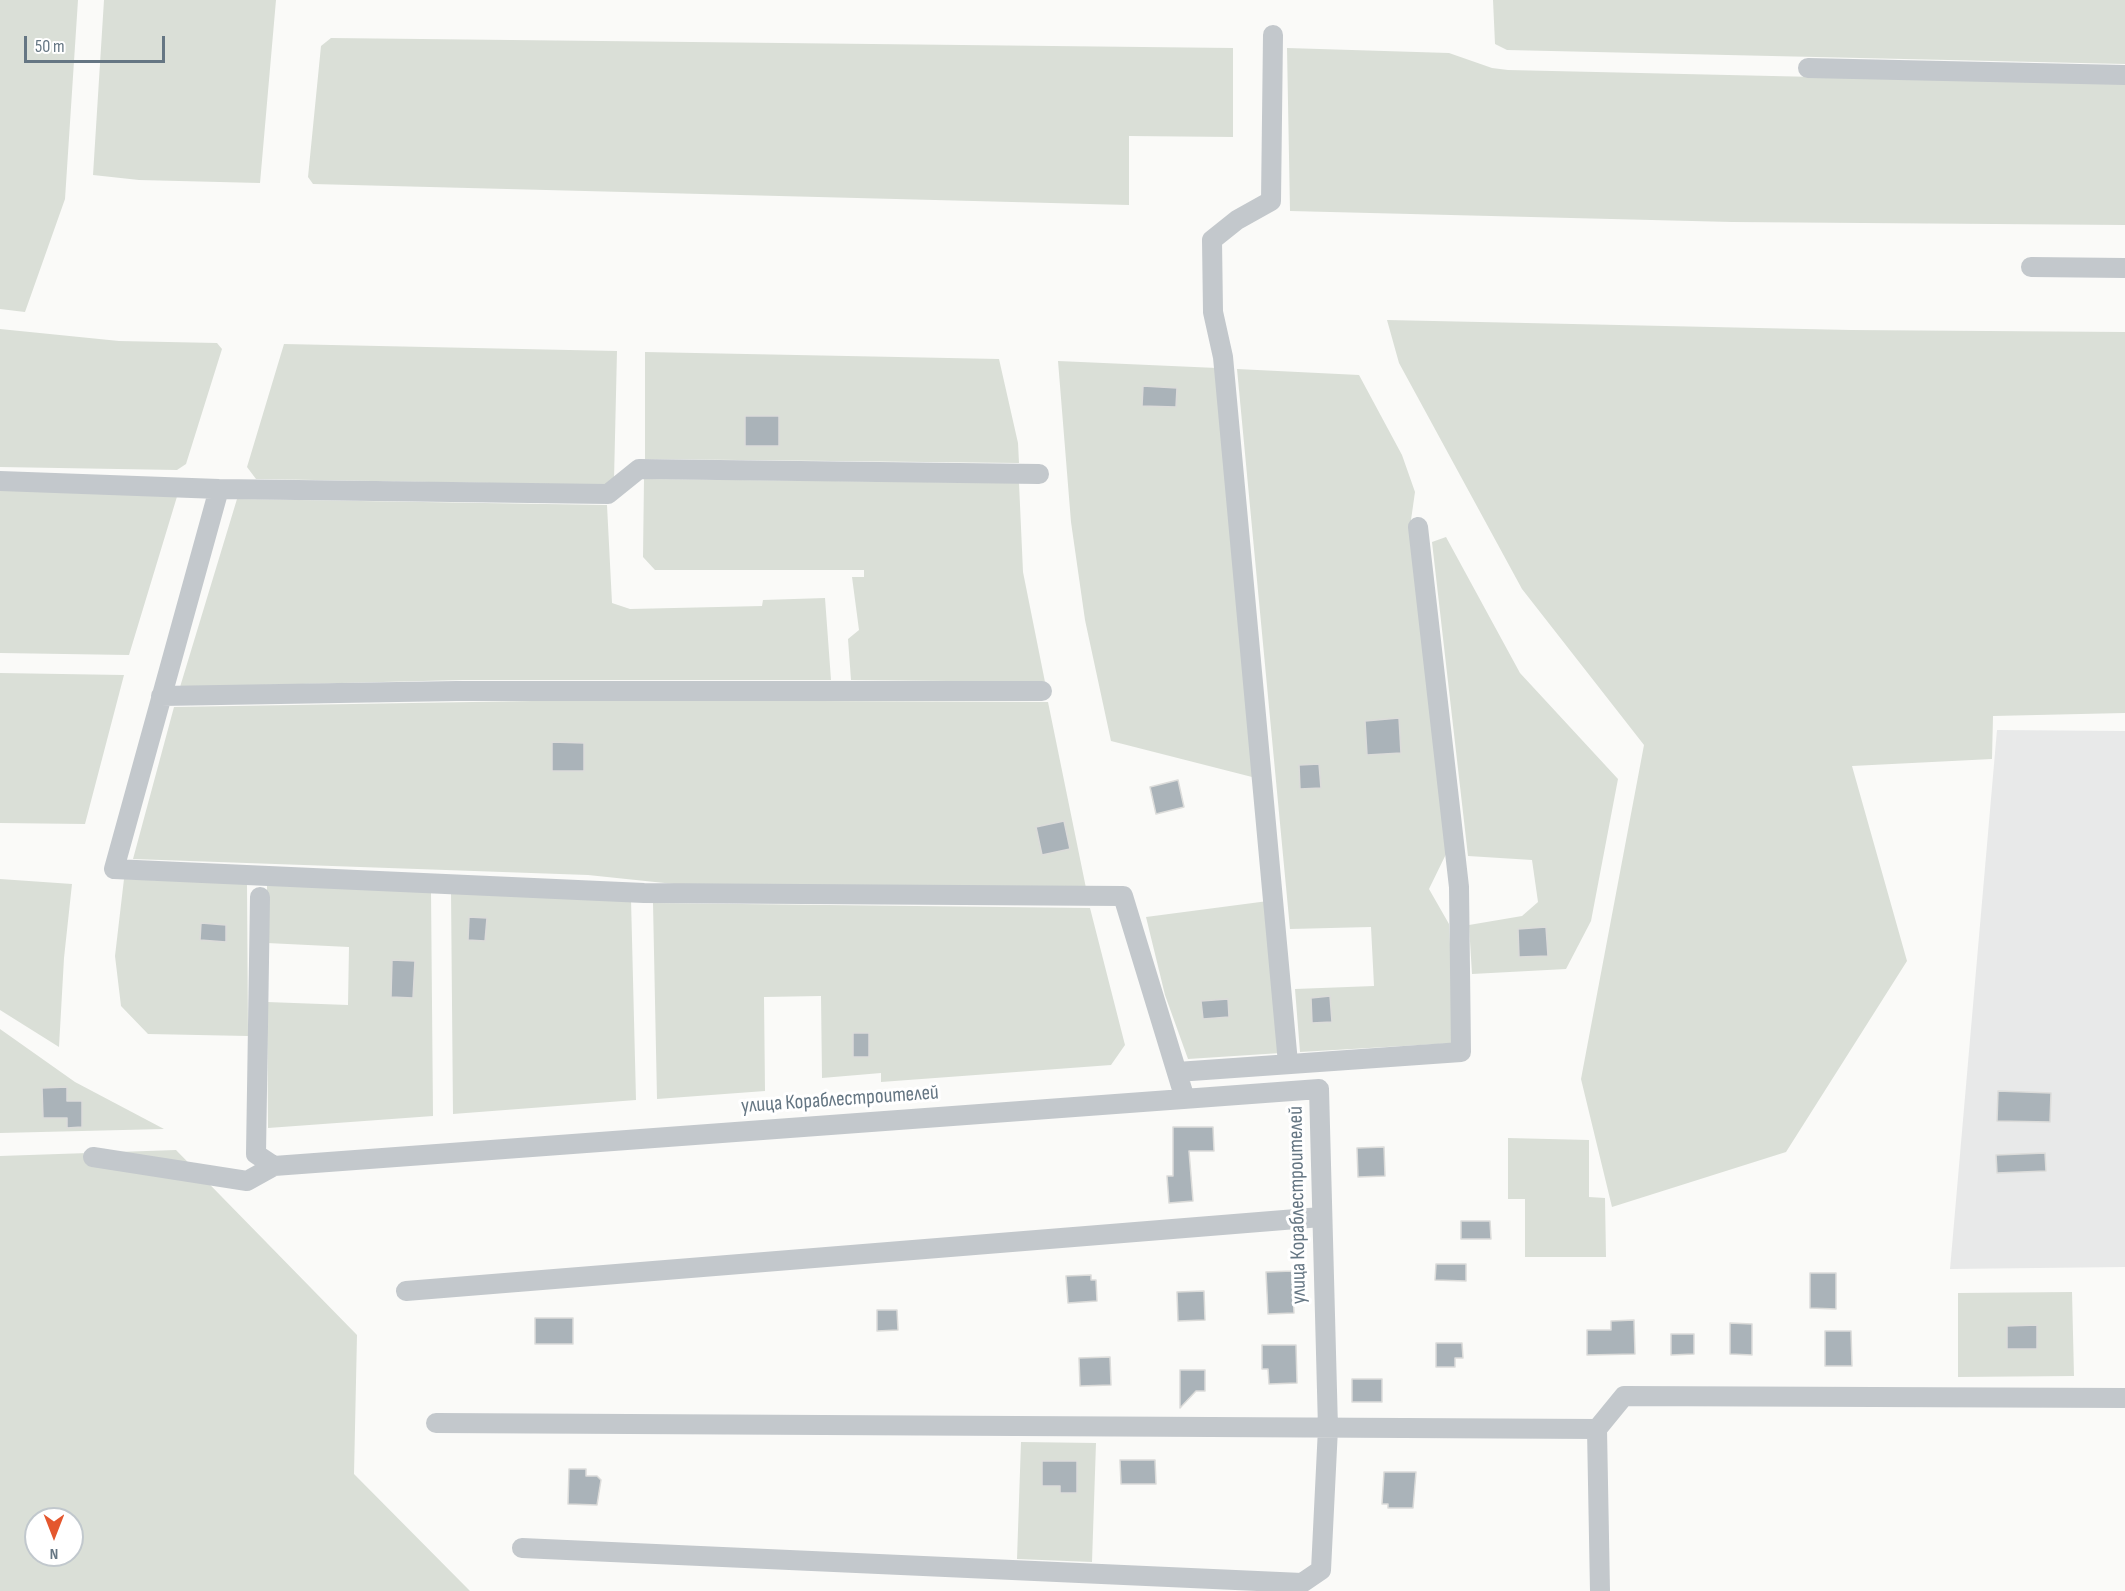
<!DOCTYPE html>
<html>
<head>
<meta charset="utf-8">
<style>
  body { margin:0 }
  #map { position:relative; width:2125px; height:1591px; overflow:hidden; background:#fafaf8; font-family:"Sofia Sans Condensed",sans-serif }
  canvas { display:block }
  .north { position:absolute; left:24px; top:1507px; width:60px; height:60px; box-sizing:border-box; background:#fff; border:2px solid #c1c8cd; border-radius:50%; rotate:180deg; font-size:16px; font-weight:700; line-height:24px; text-align:center; color:#657683 }
  .north::after { content:''; display:block; margin:auto; width:21px; height:27px; background:#e4572e; clip-path:polygon(50% 0,100% 100%,50% 72%,0 100%) }
  .scale { position:absolute; left:24px; top:36px; width:141px; height:27px; box-sizing:border-box; border:3px solid #657683; border-top:0; padding-left:8px; font-size:18px; line-height:21px; white-space:nowrap; color:#657683; -webkit-text-stroke:4px #fff; paint-order:stroke }
</style>
</head>
<body>
<div id="map">
<canvas width="2125" height="1591"></canvas>
<div class="north">N</div>
<div class="scale">50 m</div>
</div>
<script>
const ctx = document.querySelector('canvas').getContext('2d');
ctx.lineJoin = 'round';
function paint(path, color) {
  ctx.fillStyle = color;
  ctx.fill(path, 'evenodd');
}
function poly(rows) {
  const path = new Path2D();
  for (const r of rows) {
    path.moveTo(r[0], r[1]);
    for (let i = 2; i < r.length; i += 2) path.lineTo(r[i], r[i + 1]);
  }
  return path;
}
function strokePath(path, color, width, dash) {
  ctx.strokeStyle = color;
  ctx.lineWidth = width;
  ctx.lineCap = dash ? 'butt' : 'round';
  ctx.setLineDash(dash || []);
  ctx.stroke(path);
}
function label(font, color, halo, rows, align = 'center') {
  ctx.font = font + ' "Sofia Sans Condensed",sans-serif';
  ctx.lineWidth = 6;
  ctx.setLineDash([]);
  ctx.textBaseline = 'middle';
  ctx.strokeStyle = halo;
  ctx.fillStyle = color;
  for (const [text, x, y, turn = 0] of rows) {
    ctx.save();
    ctx.translate(x, y);
    ctx.rotate((+turn || 0) * Math.PI / 180);
    ctx.textAlign = isNaN(turn) ? turn : align;
    if (halo) ctx.strokeText(text, 0, 0);
    ctx.fillText(text, 0, 0);
    ctx.restore();
  }
}
paint(poly([
  [1997,730,2125,731,2125,1267,1950,1269]
]), '#e8e9e9');
paint(poly([
  [0,0,78,0,65,199,25,312,0,309],
  [104,0,276,0,260,183,139,180,93,175],
  [1493,0,2125,0,2125,64,1507,50,1495,44],
  [331,38,1233,48,1233,137,1129,136,1129,205,313,184,308,177,321,46],
  [1287,48,1449,53,1492,68,1508,70,2125,84,2125,225,1732,222,1290,211],
  [1387,320,1851,330,2125,332,2125,713,1993,716,1992,759,1852,766,1907,961,1786,1152,1612,1207,1581,1079,1644,745,1522,589,1399,363],
  [0,329,119,341,217,343,222,349,186,464,177,470,0,467],
  [284,344,617,351,614,480,608,485,256,479,247,467],
  [645,352,999,359,1018,443,1019,463,645,459],
  [1058,361,1217,368,1256,778,1111,741,1085,620,1071,522],
  [1237,369,1359,375,1402,455,1415,492,1410,527,1448,850,1429,889,1449,924,1455,1043,1300,1052,1295,989,1374,986,1371,927,1290,929],
  [644,479,1019,483,1023,572,1045,682,851,680,848,639,859,630,852,577,864,577,864,570,655,570,643,557],
  [0,487,179,490,129,655,0,653],
  [237,499,607,505,612,603,630,609,762,606,763,600,825,598,831,680,463,680,180,687],
  [1446,537,1520,673,1618,779,1591,921,1566,969,1472,974,1469,925,1522,916,1538,902,1532,860,1468,856,1432,542],
  [0,673,124,675,85,824,0,823],
  [592,700,1048,702,1086,888,674,884,588,875,133,859,174,707],
  [0,879,72,884,64,958,59,1047,0,1010],
  [124,879,247,884,248,1036,148,1034,121,1006,115,956],
  [267,885,431,891,433,1116,268,1128,267,1002,348,1005,349,947,267,943],
  [451,892,631,899,636,1100,453,1114],
  [1268,901,1281,1053,1188,1059,1165,995,1146,917],
  [653,903,1090,908,1125,1045,1111,1065,881,1082,881,1073,822,1078,821,996,764,997,765,1091,657,1099],
  [0,1029,75,1082,164,1129,0,1133],
  [1508,1138,1589,1140,1589,1197,1605,1198,1606,1257,1525,1257,1525,1199,1508,1199],
  [176,1150,357,1335,354,1474,470,1591,0,1591,0,1156],
  [36,1519,72,1519,72,1555,36,1555],
  [2072,1292,2074,1376,1958,1377,1958,1293],
  [1021,1442,1096,1443,1092,1562,1017,1559]
]), '#dadfd7');
const building = poly([
  [1143,386,1177,388,1176,407,1142,406,1143,386],
  [745,416,779,416,779,446,745,446,745,416],
  [1399,718,1401,753,1367,755,1365,721,1399,718],
  [552,742,584,743,584,771,552,771,552,742],
  [1319,764,1321,788,1300,789,1299,765,1319,764],
  [1178,780,1184,807,1156,814,1150,787,1178,780],
  [1064,821,1070,849,1042,855,1036,827,1064,821],
  [469,917,487,918,485,941,468,940,469,917],
  [201,923,226,925,226,942,200,940,201,923],
  [1546,927,1548,956,1519,957,1518,929,1546,927],
  [392,960,415,961,413,998,391,997,392,960],
  [1330,996,1332,1022,1312,1023,1311,998,1330,996],
  [1228,999,1229,1017,1203,1019,1201,1001,1228,999],
  [853,1033,869,1033,869,1057,853,1057,853,1033],
  [67,1087,67,1101,82,1101,82,1127,67,1128,67,1118,43,1118,42,1088,67,1087],
  [1998,1091,2051,1093,2050,1122,1997,1121,1998,1091],
  [1173,1127,1213,1127,1214,1151,1189,1151,1193,1201,1169,1203,1167,1176,1173,1176,1173,1127],
  [1384,1147,1385,1176,1358,1177,1357,1148,1384,1147],
  [2045,1153,2046,1171,1997,1173,1996,1155,2045,1153],
  [1461,1221,1490,1221,1491,1239,1461,1239,1461,1221],
  [1436,1264,1466,1264,1466,1281,1435,1280,1436,1264],
  [1292,1271,1294,1313,1268,1314,1266,1272,1292,1271],
  [1810,1273,1836,1273,1836,1309,1810,1308,1810,1273],
  [1091,1275,1091,1280,1096,1280,1097,1301,1068,1303,1066,1276,1091,1275],
  [1204,1291,1205,1320,1178,1321,1177,1292,1204,1291],
  [877,1310,897,1310,898,1330,877,1331,877,1310],
  [535,1318,573,1318,573,1344,535,1344,535,1318],
  [1634,1320,1635,1354,1587,1355,1587,1330,1611,1330,1611,1321,1634,1320],
  [1730,1323,1752,1324,1752,1355,1730,1354,1730,1323],
  [2037,1325,2037,1349,2007,1349,2007,1326,2037,1325],
  [1825,1331,1851,1331,1852,1366,1825,1366,1825,1331],
  [1671,1334,1694,1334,1694,1354,1671,1355,1671,1334],
  [1436,1343,1462,1343,1463,1358,1455,1358,1455,1367,1436,1367,1436,1343],
  [1262,1345,1296,1345,1297,1383,1269,1384,1268,1369,1262,1369,1262,1345],
  [1110,1357,1111,1385,1080,1386,1079,1358,1110,1357],
  [1180,1370,1205,1370,1205,1391,1196,1391,1180,1408,1180,1370],
  [1352,1379,1382,1379,1382,1402,1352,1402,1352,1379],
  [1120,1460,1155,1460,1156,1484,1121,1484,1120,1460],
  [1042,1461,1077,1461,1077,1493,1060,1493,1060,1486,1042,1486,1042,1461],
  [569,1469,586,1469,586,1476,597,1476,601,1480,597,1505,568,1504,569,1469],
  [1384,1472,1416,1472,1413,1508,1388,1508,1388,1504,1382,1504,1384,1472]
]);
paint(building, '#aab3b9');
strokePath(building, '#dcdcda', 1.5);
strokePath(poly([
  [1273,35,1271,201,1237,220,1212,240,1213,312,1223,357,1288,1063],
  [1808,68,2125,75],
  [2031,267,2125,268],
  [0,481,219,489,608,494,639,469,1039,474],
  [219,489,114,869,644,893,1123,896,1185,1099],
  [161,696,457,691,1042,691],
  [260,897,256,1154,274,1166],
  [1177,1072,1461,1052,1459,887,1418,527],
  [93,1157,247,1181,274,1166,1319,1089,1328,1428,1321,1570,1302,1583,522,1548],
  [406,1291,1321,1217],
  [436,1423,1597,1429],
  [1600,1591,1597,1429,1624,1396,2125,1398]
]), '#c3c8cc', 20);
label('21px', '#657683', '#fff', [
  ["улица Кораблестроителей",840,1100,-4],
  ["улица Кораблестроителей",1298,1205,-91]
]);
</script>
</body>
</html>
